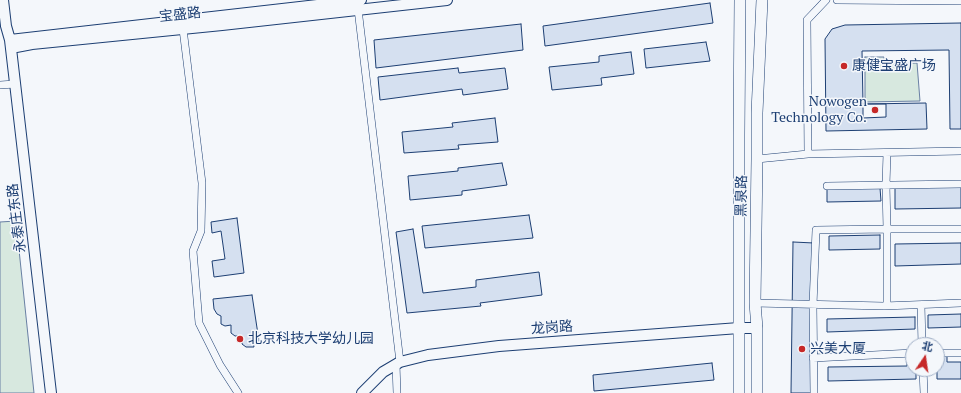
<!DOCTYPE html>
<html>
<head>
<meta charset="utf-8">
<style>
  body { margin:0 }
  #map { position:relative; width:961px; height:393px; overflow:hidden; background:#f4f7fb; font-family:"PT Serif","Noto Sans SC",serif }
  canvas { display:block }
  .north { position:absolute; left:905px; top:337px; width:40px; height:40px; box-sizing:border-box; background:#f4f7fb; border:1px solid #9eadc5; border-radius:50%; rotate:13deg; font-size:11px; font-weight:700; line-height:16px; text-align:center; color:#1d3f73 }
  .north::after { content:''; display:block; margin:auto; width:14px; height:18px; background:#c62828; clip-path:polygon(50% 0,100% 100%,50% 72%,0 100%) }
</style>
</head>
<body>
<div id="map">
<canvas width="961" height="393"></canvas>
<div class="north">北</div>
</div>
<script>
const ctx = document.querySelector('canvas').getContext('2d');
ctx.lineJoin = 'round';
function paint(path, color) {
  ctx.fillStyle = color;
  ctx.fill(path, 'evenodd');
}
function poly(rows) {
  const path = new Path2D();
  for (const r of rows) {
    path.moveTo(r[0], r[1]);
    for (let i = 2; i < r.length; i += 2) path.lineTo(r[i], r[i + 1]);
  }
  return path;
}
function strokePath(path, color, width, dash) {
  ctx.strokeStyle = color;
  ctx.lineWidth = width;
  ctx.lineCap = dash ? 'butt' : 'round';
  ctx.setLineDash(dash || []);
  ctx.stroke(path);
}
function label(font, color, halo, rows, align = 'center') {
  ctx.font = font + ' "PT Serif","Noto Sans SC",serif';
  ctx.lineWidth = 3;
  ctx.setLineDash([]);
  ctx.textBaseline = 'middle';
  ctx.strokeStyle = halo;
  ctx.fillStyle = color;
  for (const [text, x, y, turn = 0] of rows) {
    ctx.save();
    ctx.translate(x, y);
    ctx.rotate((+turn || 0) * Math.PI / 180);
    ctx.textAlign = isNaN(turn) ? turn : align;
    if (halo) ctx.strokeText(text, 0, 0);
    ctx.fillText(text, 0, 0);
    ctx.restore();
  }
}
const green = poly([
  [865,57,884,57,884,64,917,63,920,101,865,102,865,57],
  [16,221,34,393,0,393,0,222,16,221]
]);
paint(green, '#d7e8df');
strokePath(green, '#687fa3', 1);
const building = poly([
  [710,3,713,23,545,46,543,26,710,3],
  [961,23,961,129,950,129,949,50,862,51,863,104,926,103,927,129,826,131,825,39,832,29,845,25,961,23],
  [521,24,523,50,376,68,374,40,521,24],
  [706,42,710,61,646,68,644,49,706,42],
  [631,52,634,74,601,78,602,85,552,90,549,67,599,62,599,56,631,52],
  [458,68,459,73,505,68,508,89,463,95,462,89,380,100,378,77,458,68],
  [863,104,886,104,886,117,863,118,863,104],
  [495,118,498,142,458,145,459,149,404,153,402,132,453,127,452,123,495,118],
  [502,163,507,185,462,191,462,195,410,200,408,176,458,171,458,168,502,163],
  [961,186,961,208,895,209,895,187,961,186],
  [827,188,880,188,881,201,827,202,827,188],
  [529,215,533,238,425,248,422,226,529,215],
  [237,218,244,273,214,277,212,261,225,259,221,231,212,233,211,222,237,218],
  [413,229,423,293,476,287,476,280,539,272,542,295,480,303,481,306,407,313,396,232,413,229],
  [880,235,880,249,829,250,829,236,880,235],
  [793,242,814,243,811,393,791,393,793,242],
  [961,243,961,264,895,266,895,244,961,243],
  [252,295,259,341,253,342,254,347,246,347,242,344,242,336,235,336,231,333,231,325,225,326,221,324,221,316,217,314,214,309,213,299,252,295],
  [961,314,961,327,928,328,928,315,961,314],
  [915,317,915,329,827,332,827,319,915,317],
  [937,354,947,354,947,362,961,362,961,379,937,379,937,354],
  [907,358,913,358,913,369,916,369,916,379,828,381,828,367,907,366,907,358],
  [712,363,714,380,594,391,593,375,712,363]
]);
paint(building, '#d5e0f0');
strokePath(building, '#1d3f73', 1);
const street = poly([
  [837,0,961,1],
  [358,9,400,362],
  [183,29,202,183,201,231,193,251,199,323,220,365,238,393],
  [0,85,15,84],
  [887,153,886,185,887,229,887,306],
  [808,154,807,20,826,0],
  [757,159,808,154,961,151],
  [827,186,961,184],
  [755,303,884,306,961,303],
  [921,305,922,345],
  [937,353,961,353],
  [813,358,913,353],
  [396,364,397,393],
  [923,369,924,393],
  [814,393,813,305,816,230,887,229,961,229]
]);
const secondary = poly([
  [3,0,6,26,10,40,51,393],
  [10,40,361,0],
  [11,48,32,44,222,25,447,0],
  [362,393,383,372,400,362,428,355,499,346,739,328,757,328]
]);
const primary = poly([
  [739,393,739,135,740,0],
  [757,393,757,328,755,303,757,159,757,113,762,0]
]);
strokePath(street, '#1d3f73', 8);
strokePath(secondary, '#1d3f73', 12);
strokePath(primary, '#1d3f73', 12);
strokePath(street, '#f4f7fb', 7);
strokePath(secondary, '#f4f7fb', 10);
strokePath(primary, '#f4f7fb', 11);
for (const [x, y, r, color] of [
  [844,66,4,"#c62828"],
  [875,110,4,"#c62828"],
  [240,339,4,"#c62828"],
  [802,349,4,"#c62828"]
]) {
  const dot = new Path2D();
  dot.arc(x, y, r, 0, 2 * Math.PI);
  ctx.fillStyle = color;
  ctx.fill(dot);
  strokePath(dot, '#f4f7fb', 1.5);
}
label('14px', '#1d3f73', '#f4f7fb', [
  ["宝盛路",180,15,-6],
  ["黑泉路",742,196,-89],
  ["永泰庄东路",17,218,-97],
  ["龙岗路",552,328,-4]
]);
label('14px', '#1d3f73', '#f4f7fb', [
  ["康健宝盛广场",852,66],
  ["Nowogen",867,102,"right"],
  ["Technology Co.",867,118,"right"],
  ["北京科技大学幼儿园",248,339],
  ["兴美大厦",810,349]
], 'left');
</script>
</body>
</html>
